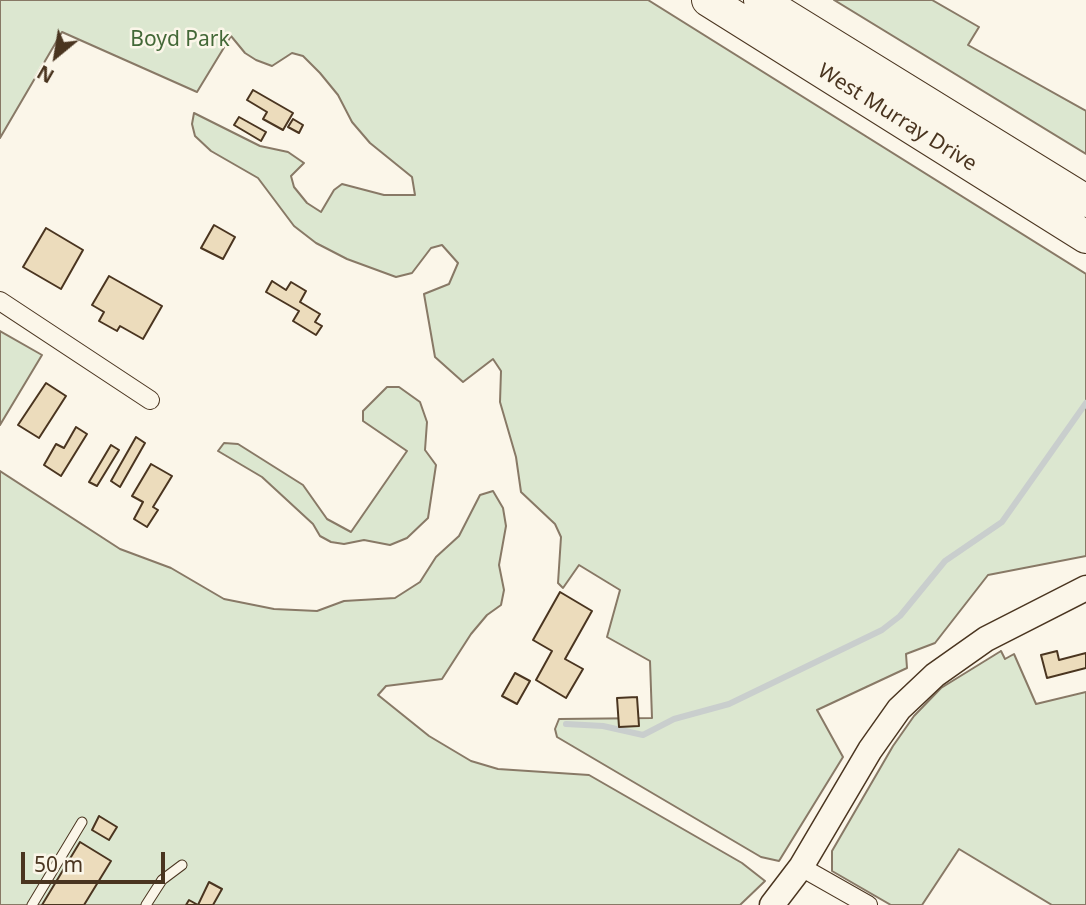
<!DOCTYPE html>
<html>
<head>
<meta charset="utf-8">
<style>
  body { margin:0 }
  #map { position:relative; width:1086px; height:905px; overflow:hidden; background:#fbf6e9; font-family:"Noto Sans",sans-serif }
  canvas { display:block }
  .north { position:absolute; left:21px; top:21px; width:70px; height:70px; -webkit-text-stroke:5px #fbf6e9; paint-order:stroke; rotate:210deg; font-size:19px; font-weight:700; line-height:28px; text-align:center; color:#4a3520 }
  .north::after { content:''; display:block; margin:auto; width:24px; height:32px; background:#4a3520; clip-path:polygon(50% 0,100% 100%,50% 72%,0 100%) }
  .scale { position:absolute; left:21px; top:852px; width:144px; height:32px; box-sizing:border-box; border:4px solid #4a3520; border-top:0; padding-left:9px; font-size:21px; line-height:24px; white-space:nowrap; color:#4a3520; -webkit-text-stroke:5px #fbf6e9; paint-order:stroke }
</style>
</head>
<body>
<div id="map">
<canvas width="1086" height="905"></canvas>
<div class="north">N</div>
<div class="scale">50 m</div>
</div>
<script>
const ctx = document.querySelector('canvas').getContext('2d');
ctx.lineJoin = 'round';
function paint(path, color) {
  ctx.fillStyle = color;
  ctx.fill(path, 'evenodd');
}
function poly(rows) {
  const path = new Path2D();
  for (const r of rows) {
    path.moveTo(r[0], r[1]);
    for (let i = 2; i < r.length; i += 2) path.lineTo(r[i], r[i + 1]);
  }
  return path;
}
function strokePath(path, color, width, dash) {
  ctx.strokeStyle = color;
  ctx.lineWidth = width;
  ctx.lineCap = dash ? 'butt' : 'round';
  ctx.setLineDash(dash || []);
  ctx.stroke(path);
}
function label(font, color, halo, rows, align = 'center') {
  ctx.font = font + ' "Noto Sans",sans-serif';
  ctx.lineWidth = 5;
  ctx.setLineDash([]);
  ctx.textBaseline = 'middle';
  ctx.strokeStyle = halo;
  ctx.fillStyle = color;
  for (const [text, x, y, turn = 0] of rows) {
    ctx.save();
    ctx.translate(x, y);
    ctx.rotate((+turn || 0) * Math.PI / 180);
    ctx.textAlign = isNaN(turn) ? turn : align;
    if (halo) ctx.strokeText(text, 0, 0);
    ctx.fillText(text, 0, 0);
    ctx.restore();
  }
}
const green = poly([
  [0,0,648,0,1086,274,1086,556,988,575,935,643,906,654,907,668,817,710,843,757,779,861,761,857,557,737,555,729,559,719,652,718,650,661,607,637,620,590,579,565,563,588,558,583,561,537,555,524,521,492,516,457,500,402,501,371,493,359,463,382,435,357,424,294,449,284,458,263,442,245,431,248,412,273,396,277,347,259,316,243,294,226,258,178,211,151,195,136,192,124,194,113,260,146,288,152,304,163,291,176,294,187,307,203,321,212,334,190,342,184,384,195,415,195,412,177,370,143,352,122,338,95,320,73,303,56,292,53,272,66,256,60,245,53,231,36,197,92,62,32,0,138,0,0],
  [834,0,932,0,979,27,968,45,1086,111,1086,154,834,0],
  [0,331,42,355,0,425,0,331],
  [387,387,399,387,420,402,427,422,425,450,436,465,428,518,407,538,390,545,364,540,344,544,331,542,320,536,313,524,262,477,218,451,224,443,238,444,303,485,327,519,351,532,407,451,363,421,363,411,387,387],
  [0,471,120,549,171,568,224,599,274,609,317,611,344,601,395,598,420,582,436,557,459,536,480,495,493,491,503,508,506,526,499,565,504,590,501,605,487,615,471,634,442,679,386,686,378,695,429,736,471,761,498,769,589,775,742,863,765,881,740,905,0,905,0,471],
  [1001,651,1005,659,1014,654,1036,704,1086,692,1086,905,1052,905,959,849,922,905,891,905,832,871,832,851,893,746,914,716,941,688,1001,651]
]);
paint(green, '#dce7d0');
strokePath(green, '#887966', 2);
strokePath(poly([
  [566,724,603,726,643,735,674,719,729,704,882,630,900,616,945,561,1002,522,1086,403]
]), '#c9cecd', 6);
const building = poly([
  [253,90,293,113,283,130,263,119,267,112,247,100,253,90],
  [239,117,266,132,261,141,234,125,239,117],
  [293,119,303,125,299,133,288,127,293,119],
  [214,225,235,237,223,259,201,248,214,225],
  [46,228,83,250,61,289,23,267,46,228],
  [109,276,162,306,143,339,120,326,117,331,99,321,104,312,92,305,109,276],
  [272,281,286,290,291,282,306,291,300,302,320,314,315,322,322,326,316,335,293,321,299,311,266,292,272,281],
  [46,383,66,396,39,438,18,425,46,383],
  [76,427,87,434,61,476,44,465,56,444,64,448,76,427],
  [136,437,145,443,120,487,111,481,136,437],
  [111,445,119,450,97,486,89,482,111,445],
  [151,464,172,476,153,507,158,510,147,527,134,519,143,502,132,496,151,464],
  [560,592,592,611,565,659,583,669,566,698,536,680,552,651,533,640,560,592],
  [1057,651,1059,660,1086,653,1086,668,1047,678,1041,655,1057,651],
  [515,673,530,681,517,704,502,696,515,673],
  [637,697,639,726,619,727,617,698,637,697],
  [99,816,117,827,109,840,92,830,99,816],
  [80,842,111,861,84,905,42,905,80,842],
  [209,882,222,889,213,905,186,905,189,900,198,905,209,882]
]);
paint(building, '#ecdcbc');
strokePath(building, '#4a3520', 2);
const lane = poly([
  [32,905,82,822],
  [146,905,162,880,182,865]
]);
const street = poly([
  [0,301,150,400],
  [801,867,868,905]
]);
const secondary = poly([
  [772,905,801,867,870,750,899,709,935,675,986,639,1086,588]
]);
const highway = poly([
  [708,0,1086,237],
  [760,0,1086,201]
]);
strokePath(lane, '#4a3520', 11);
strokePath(street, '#4a3520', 20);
strokePath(secondary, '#4a3520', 27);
strokePath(highway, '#4a3520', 34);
strokePath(lane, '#fbf6e9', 9);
strokePath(street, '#fbf6e9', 18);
strokePath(secondary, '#fbf6e9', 24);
strokePath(highway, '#fbf6e9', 32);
label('21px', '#436837', '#fbf6e9', [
  ["Boyd Park",180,40]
]);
label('21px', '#4a3520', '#fbf6e9', [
  ["West Murray Drive",897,118,32]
]);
</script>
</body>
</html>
